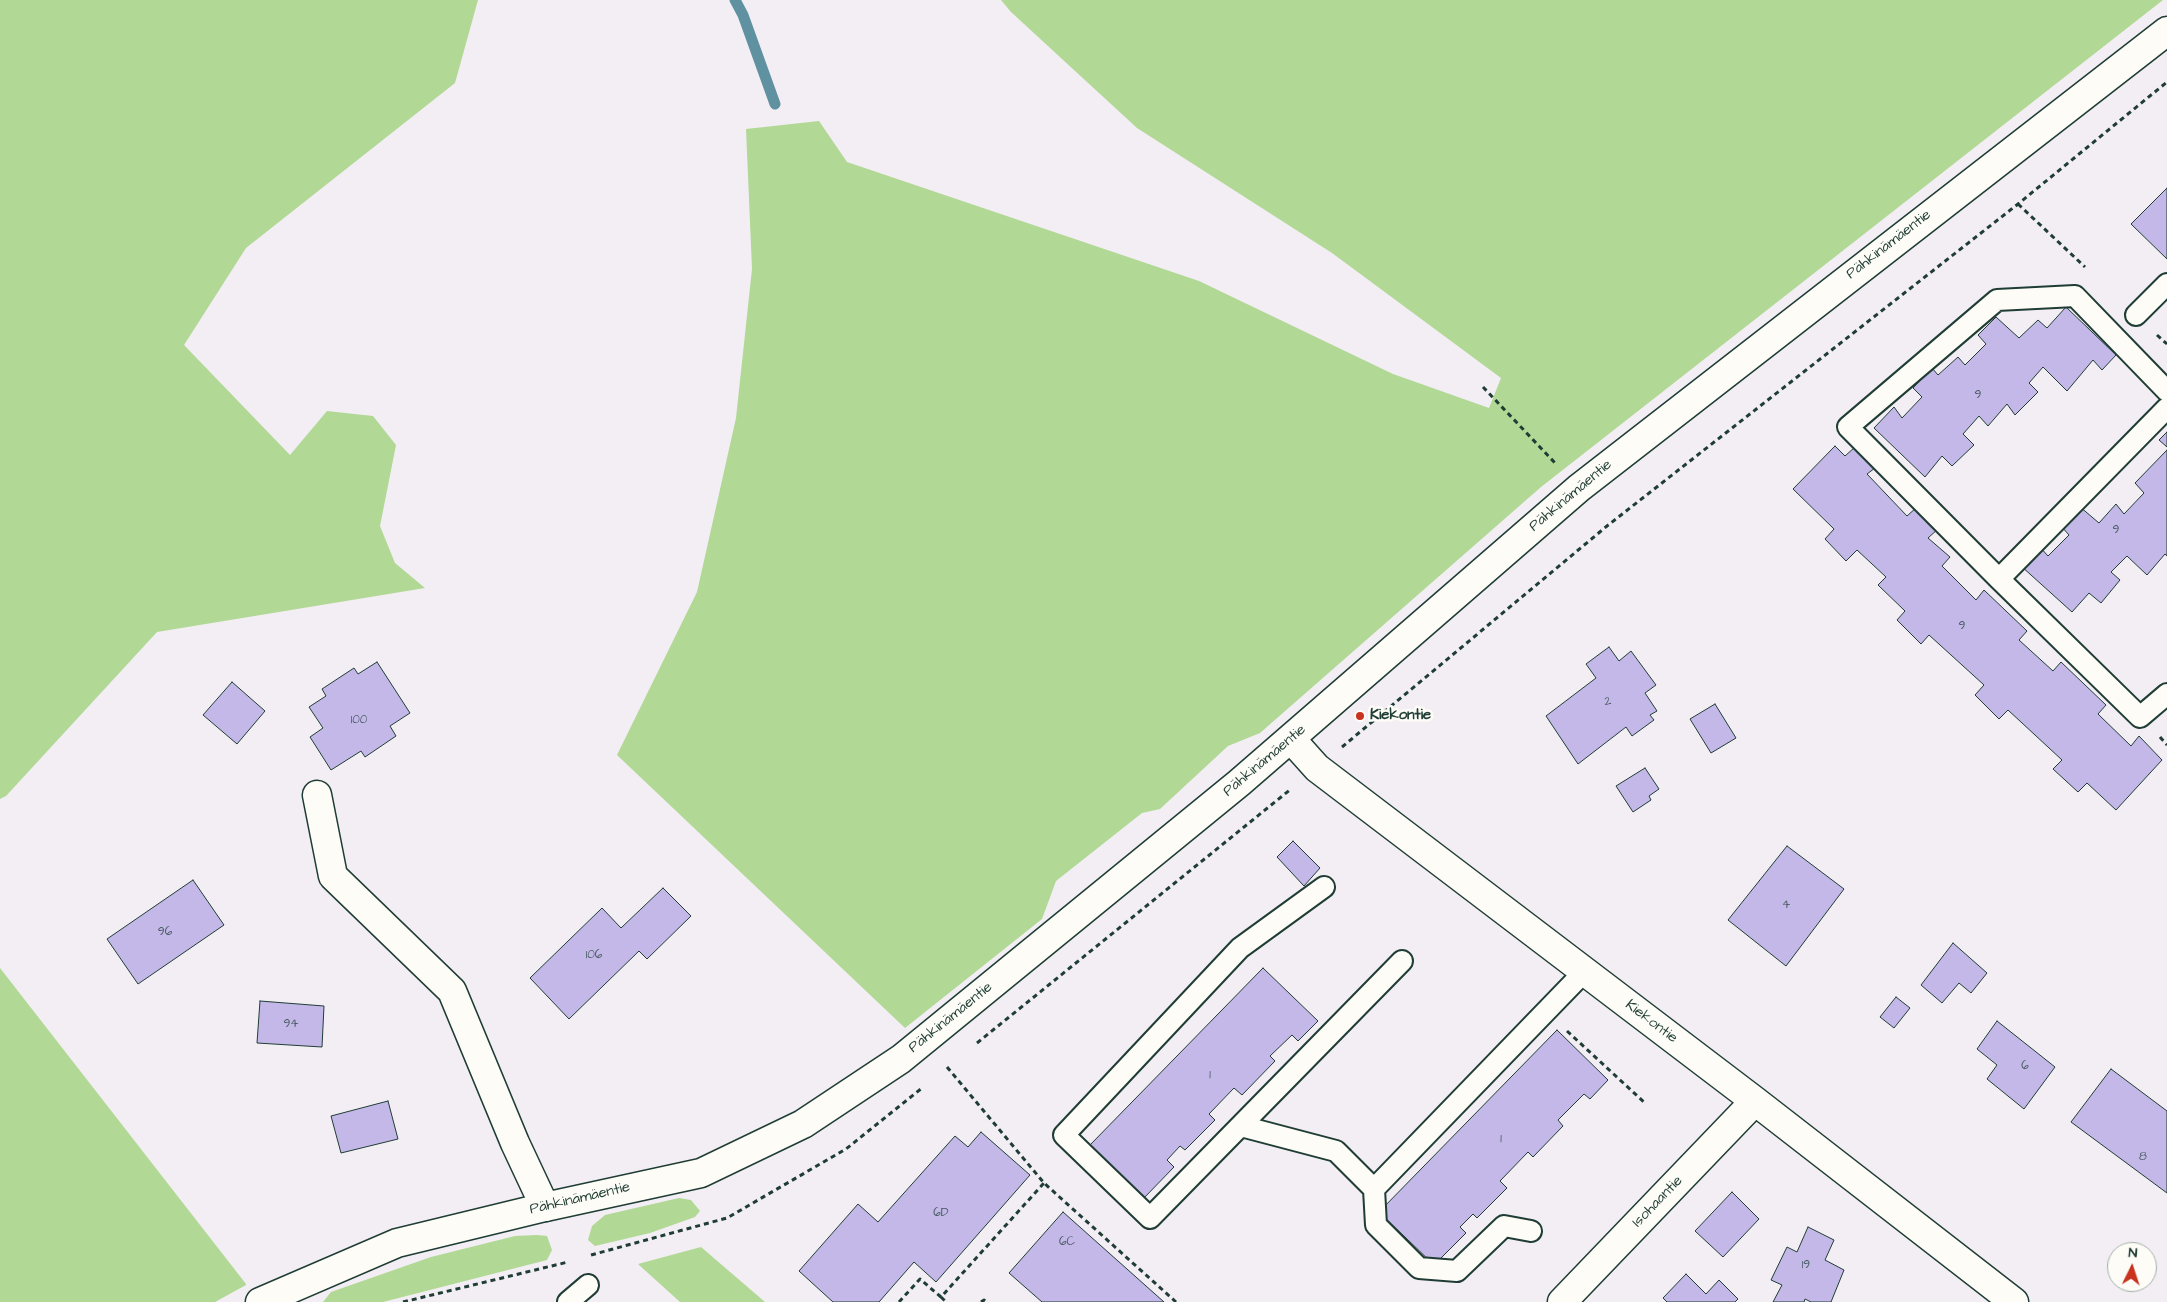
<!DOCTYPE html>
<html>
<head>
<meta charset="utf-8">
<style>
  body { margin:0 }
  #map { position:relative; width:2167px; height:1302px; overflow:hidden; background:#f2eef4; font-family:"Architects Daughter",sans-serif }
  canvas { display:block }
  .north { position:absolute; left:2107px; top:1242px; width:50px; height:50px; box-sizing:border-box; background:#fdfcf7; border:1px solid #a4b0a9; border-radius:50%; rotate:4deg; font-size:14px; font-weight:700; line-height:20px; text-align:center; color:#1f3d34 }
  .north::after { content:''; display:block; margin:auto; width:18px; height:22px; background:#c8321e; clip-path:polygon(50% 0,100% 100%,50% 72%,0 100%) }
</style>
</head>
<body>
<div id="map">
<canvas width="2167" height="1302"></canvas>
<div class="north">N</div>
</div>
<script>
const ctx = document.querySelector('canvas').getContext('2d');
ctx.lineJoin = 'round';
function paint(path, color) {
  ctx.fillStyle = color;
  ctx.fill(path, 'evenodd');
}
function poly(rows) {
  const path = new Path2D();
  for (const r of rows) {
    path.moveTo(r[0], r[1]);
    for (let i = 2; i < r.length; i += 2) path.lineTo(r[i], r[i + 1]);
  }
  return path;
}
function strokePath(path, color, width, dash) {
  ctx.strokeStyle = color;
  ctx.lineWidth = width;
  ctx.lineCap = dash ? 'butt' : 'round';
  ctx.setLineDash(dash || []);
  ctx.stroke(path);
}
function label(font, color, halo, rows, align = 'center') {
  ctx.font = font + ' "Architects Daughter",sans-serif';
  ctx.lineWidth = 5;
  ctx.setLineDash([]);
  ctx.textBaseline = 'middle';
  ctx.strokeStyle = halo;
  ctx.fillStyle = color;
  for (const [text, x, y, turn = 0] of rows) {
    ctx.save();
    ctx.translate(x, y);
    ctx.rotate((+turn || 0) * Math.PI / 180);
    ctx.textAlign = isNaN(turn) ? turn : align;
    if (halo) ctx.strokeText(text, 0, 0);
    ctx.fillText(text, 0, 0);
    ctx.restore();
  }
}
paint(poly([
  [0,0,478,0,455,83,246,248,184,345,290,455,327,411,373,416,396,445,380,526,395,563,425,588,157,632,6,796,0,799],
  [1001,0,2163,0,1541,487,1260,733,1228,746,1160,809,1142,813,1056,881,1042,919,905,1028,617,755,697,592,736,418,752,269,746,129,819,121,847,162,1199,281,1393,374,1489,408,1501,378,1332,253,1137,128,1011,12],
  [0,968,246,1284,246,1285,215,1302,0,1302],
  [679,1198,691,1200,700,1211,695,1217,650,1233,595,1246,588,1240,592,1226,605,1215],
  [537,1235,547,1236,552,1250,547,1260,383,1302,323,1302,331,1292,431,1257,515,1236],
  [701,1247,765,1302,680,1302,638,1264]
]), '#b1d894');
strokePath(poly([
  [735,0,743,15,775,104]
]), '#5f91a1', 11);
const building = poly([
  [2167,188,2167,259,2131,224,2167,188],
  [2066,307,2116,355,2102,370,2093,360,2067,391,2043,367,2029,383,2038,392,2015,415,2007,404,1988,426,1979,416,1963,434,1974,445,1952,466,1942,456,1925,477,1874,428,1894,407,1902,418,1922,397,1913,388,1932,368,1938,375,1958,357,1965,365,1986,344,1978,335,1996,317,2019,338,2038,320,2047,328,2066,307],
  [2167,432,2167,447,2159,440,2167,432],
  [1835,446,1845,456,1855,447,1875,468,1867,474,1907,516,1917,507,1938,529,1928,538,1950,557,1942,566,1976,600,1984,590,2027,631,2019,640,2053,671,2061,662,2106,705,2098,714,2131,746,2139,736,2162,760,2116,810,2087,783,2078,792,2053,769,2062,760,2008,710,1999,719,1975,695,1984,685,1929,635,1921,644,1897,620,1905,611,1878,585,1886,577,1857,550,1846,561,1825,539,1834,529,1793,489,1835,446],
  [2167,450,2167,556,2165,554,2147,575,2127,556,2111,572,2120,580,2101,603,2089,593,2072,612,2021,566,2039,546,2048,556,2069,535,2061,526,2079,506,2099,523,2116,504,2124,514,2144,493,2135,483,2167,450],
  [1609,647,1619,661,1631,651,1656,685,1645,693,1657,711,1650,715,1654,720,1632,736,1626,727,1578,764,1546,716,1596,678,1586,664,1609,647],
  [377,662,410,713,390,726,396,736,365,757,361,751,331,770,310,737,323,728,309,707,326,696,322,689,354,668,358,674,377,662],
  [232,682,265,711,237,744,203,715,232,682],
  [1715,704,1736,738,1711,753,1690,719,1715,704],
  [1645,768,1659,789,1649,796,1651,800,1633,812,1616,786,1645,768],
  [1293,841,1320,868,1304,886,1277,857,1293,841],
  [1787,846,1844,889,1786,966,1728,920,1787,846],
  [193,880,224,925,138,984,107,939,193,880],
  [663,888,691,916,647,959,639,951,569,1019,530,978,602,908,621,928,663,888],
  [1953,943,1987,973,1971,993,1959,983,1942,1003,1921,985,1953,943],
  [1263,968,1318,1021,1298,1041,1292,1035,1270,1056,1275,1061,1242,1095,1234,1088,1209,1114,1215,1120,1185,1150,1180,1146,1167,1160,1174,1167,1143,1199,1089,1146,1263,968],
  [1896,997,1910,1008,1894,1028,1880,1017,1896,997],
  [260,1001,324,1006,322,1047,257,1043,260,1001],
  [1997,1021,2055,1067,2024,1109,1987,1079,1997,1065,1977,1049,1997,1021],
  [1557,1030,1608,1080,1590,1099,1584,1094,1558,1120,1563,1126,1533,1157,1528,1152,1500,1181,1507,1188,1477,1218,1473,1214,1460,1227,1466,1233,1434,1265,1379,1212,1557,1030],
  [2111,1069,2167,1111,2167,1193,2071,1122,2111,1069],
  [388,1101,398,1139,341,1153,331,1116,388,1101],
  [981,1132,1030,1175,936,1282,914,1262,879,1302,833,1302,799,1271,858,1204,878,1222,955,1136,968,1147,981,1132],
  [1732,1192,1759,1219,1723,1257,1695,1231,1732,1192],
  [1063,1212,1164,1302,1042,1302,1009,1273,1063,1212],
  [1808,1227,1834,1240,1825,1260,1844,1270,1831,1302,1811,1302,1805,1299,1804,1302,1773,1302,1782,1285,1771,1280,1787,1247,1797,1252,1808,1227],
  [1686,1274,1706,1294,1719,1280,1738,1299,1735,1302,1667,1302,1663,1298,1686,1274]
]);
paint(building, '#c4b8e9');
strokePath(building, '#1f3d34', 1);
const service = poly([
  [2136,315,2167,284],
  [2167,391,2075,296,1997,300,1848,427,1999,579,2140,717,2167,694],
  [1999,579,2167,408],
  [1324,887,1240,948,1064,1135,1150,1218,1402,961],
  [1241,1126,1336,1151,1374,1189,1584,972],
  [1374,1189,1376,1225,1419,1268,1457,1271,1504,1226,1531,1231],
  [568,1302,588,1285]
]);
const minor = poly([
  [1291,739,1317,768,1755,1101,2014,1302],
  [317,795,333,876,452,991,515,1143,545,1207],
  [1562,1302,1755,1101]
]);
const tertiary = poly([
  [260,1302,397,1243,545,1207,701,1173,803,1124,901,1059,1239,783,1579,488,2167,31]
]);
strokePath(service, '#1f3d34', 24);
strokePath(minor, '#1f3d34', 31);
strokePath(tertiary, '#1f3d34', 31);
strokePath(poly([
  [2018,204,2085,267],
  [2157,335,2167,344],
  [1483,387,1556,464],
  [2160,737,2167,745],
  [1342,747,1607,526,2018,204,2167,82],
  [1567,1031,1645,1103],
  [977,1043,1291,789],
  [947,1067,1044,1183,1176,1302],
  [591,1255,727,1218,846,1149,922,1088],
  [941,1297,946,1302],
  [403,1302,568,1262],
  [899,1302,920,1279,941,1297,1044,1183],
  [981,1302,984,1300,987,1302]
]), '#1f3d34', 3, [5, 4]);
strokePath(service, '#fdfcf7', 20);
strokePath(minor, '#fdfcf7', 28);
strokePath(tertiary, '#fdfcf7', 28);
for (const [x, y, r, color] of [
  [1360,716,5,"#c8321e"]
]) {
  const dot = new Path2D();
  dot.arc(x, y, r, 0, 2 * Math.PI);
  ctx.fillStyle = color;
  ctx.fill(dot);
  strokePath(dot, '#fdfcf7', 2);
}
label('12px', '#485c61', null, [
  ["9",1978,395],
  ["9",2116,530],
  ["9",1962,626],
  ["2",1608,702],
  ["100",359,720],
  ["4",1786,905],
  ["96",165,932],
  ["106",594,955],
  ["94",291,1024],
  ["6",2025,1066],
  ["1",1210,1075],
  ["1",1501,1139],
  ["8",2143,1157],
  ["6D",941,1213],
  ["6C",1067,1242],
  ["19",1806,1265]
]);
label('15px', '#1f3d34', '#fdfcf7', [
  ["Pähkinämäentie",1889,245,-38],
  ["Pähkinämäentie",1571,496,-40],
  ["Pähkinämäentie",1265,761,-40],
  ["Pähkinämäentie",951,1018,-39],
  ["Kiekontie",1651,1022,37],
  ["Pähkinämäentie",580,1199,-13],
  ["Isohaantie",1658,1202,-46]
]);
label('bold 15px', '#1f3d34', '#fdfcf7', [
  ["Kiekontie",1370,716]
], 'left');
</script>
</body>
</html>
